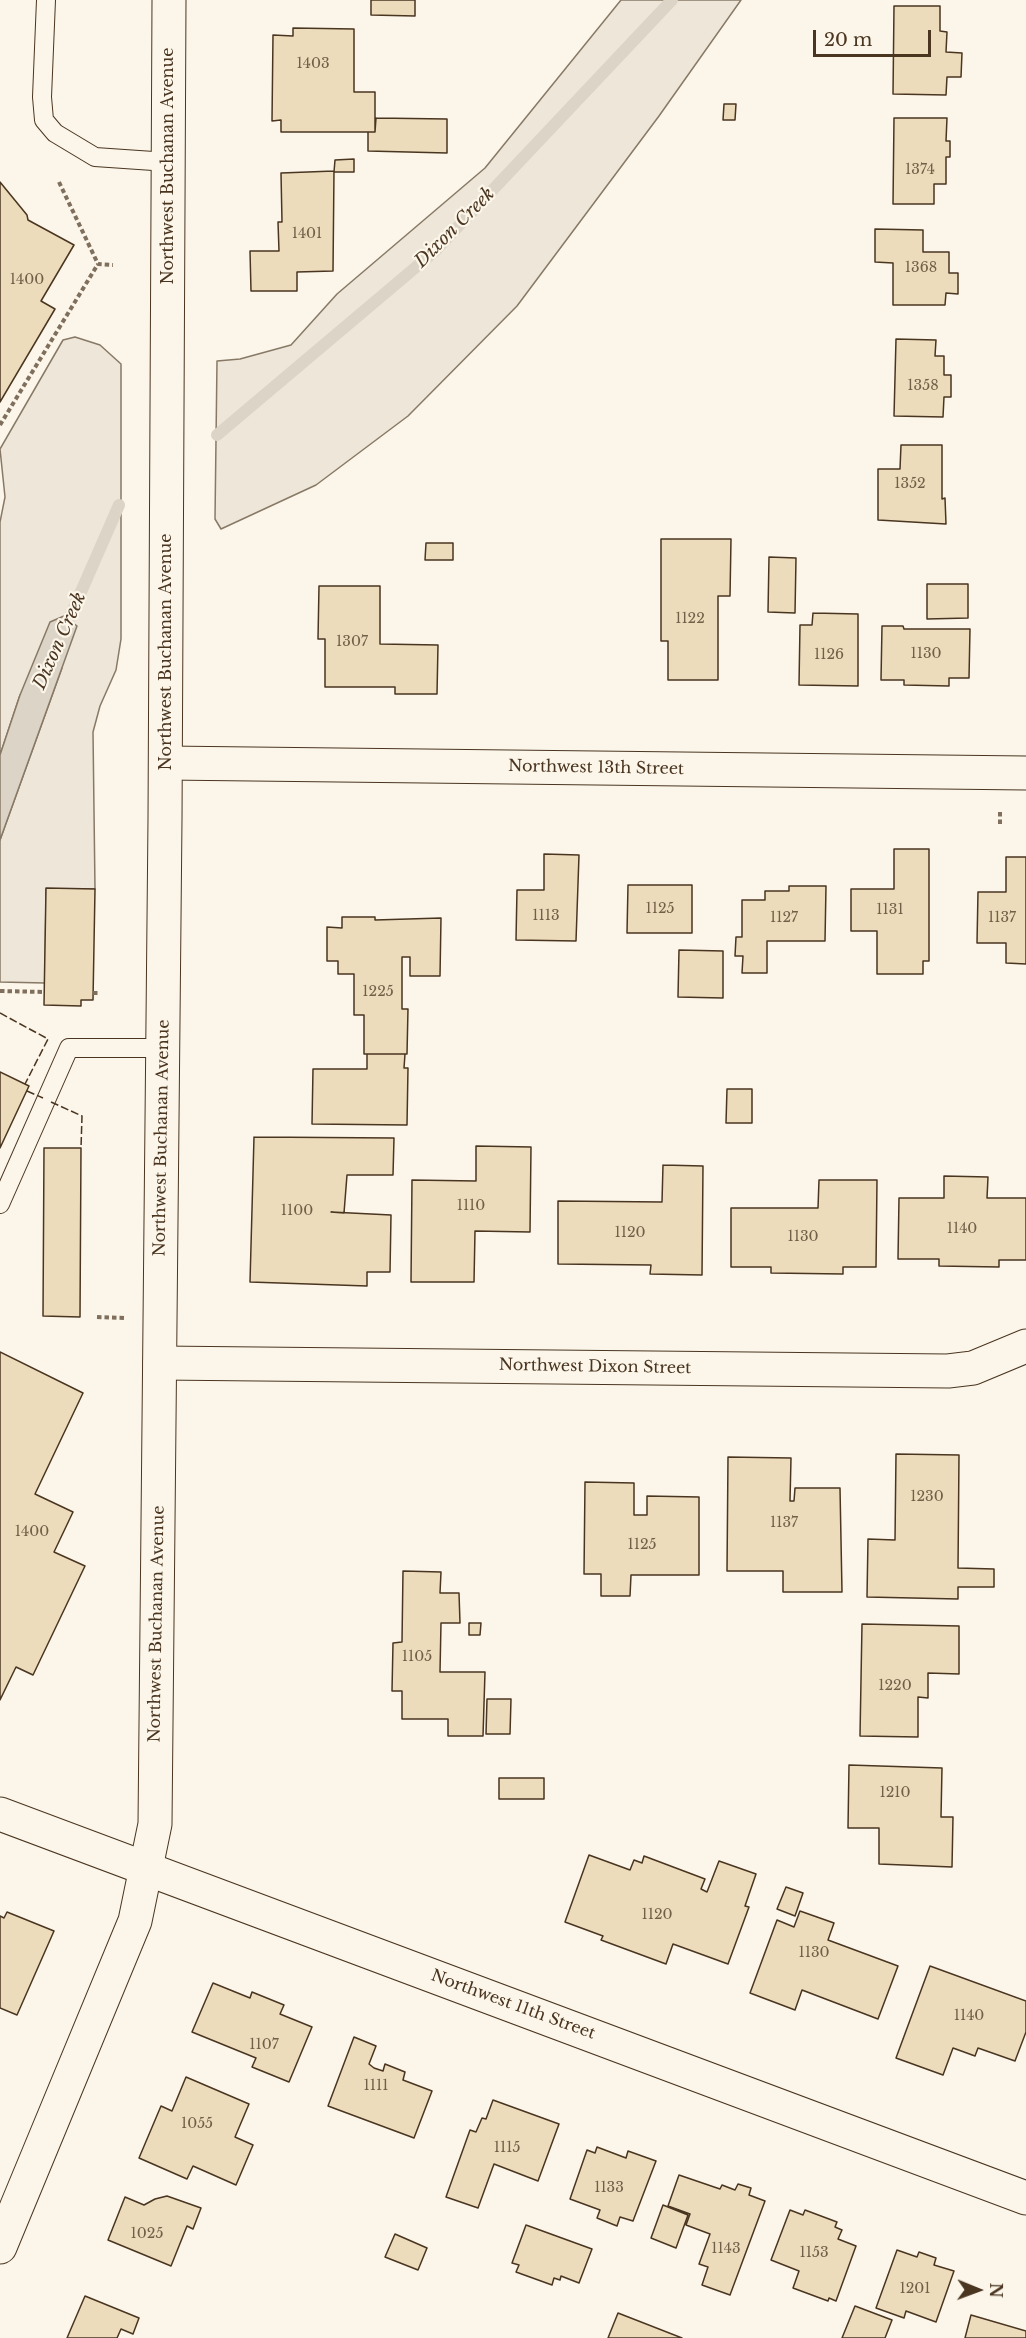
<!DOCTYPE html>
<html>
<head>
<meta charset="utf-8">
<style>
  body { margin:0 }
  #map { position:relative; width:1026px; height:2338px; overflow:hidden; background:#fbf6e9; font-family:"Libre Baskerville",serif }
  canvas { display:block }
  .north { position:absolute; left:948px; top:2260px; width:60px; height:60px; -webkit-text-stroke:4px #fbf6e9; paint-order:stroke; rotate:91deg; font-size:16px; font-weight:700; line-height:24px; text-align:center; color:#4a3520 }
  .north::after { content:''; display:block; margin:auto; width:21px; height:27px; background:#4a3520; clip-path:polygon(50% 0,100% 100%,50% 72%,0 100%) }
  .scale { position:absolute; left:813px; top:30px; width:118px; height:27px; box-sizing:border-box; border:3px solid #4a3520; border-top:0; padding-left:8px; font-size:18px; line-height:21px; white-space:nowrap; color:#4a3520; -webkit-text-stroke:4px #fbf6e9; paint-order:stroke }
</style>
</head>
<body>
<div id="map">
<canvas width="1026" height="2338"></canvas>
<div class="north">N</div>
<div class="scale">20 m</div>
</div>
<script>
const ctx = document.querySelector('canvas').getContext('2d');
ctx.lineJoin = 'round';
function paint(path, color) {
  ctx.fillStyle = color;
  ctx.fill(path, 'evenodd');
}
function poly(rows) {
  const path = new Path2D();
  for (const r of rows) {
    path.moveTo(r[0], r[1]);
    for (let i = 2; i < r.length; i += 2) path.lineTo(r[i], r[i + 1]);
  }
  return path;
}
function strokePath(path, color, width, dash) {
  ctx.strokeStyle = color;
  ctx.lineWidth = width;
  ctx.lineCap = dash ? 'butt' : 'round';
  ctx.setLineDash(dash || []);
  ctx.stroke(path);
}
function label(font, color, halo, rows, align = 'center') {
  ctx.font = font + ' "Libre Baskerville",serif';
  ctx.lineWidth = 4.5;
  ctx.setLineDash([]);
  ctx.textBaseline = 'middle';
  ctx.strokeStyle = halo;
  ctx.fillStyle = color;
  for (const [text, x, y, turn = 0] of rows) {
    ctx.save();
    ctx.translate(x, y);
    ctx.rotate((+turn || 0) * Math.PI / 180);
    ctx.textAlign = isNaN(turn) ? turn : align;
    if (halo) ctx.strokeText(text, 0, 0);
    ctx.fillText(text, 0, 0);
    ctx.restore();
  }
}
const green = poly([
  [621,0,741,0,659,116,517,306,408,416,316,485,221,529,215,519,217,361,240,359,291,345,337,294,485,168,621,0],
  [75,337,100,345,121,364,121,639,116,670,100,706,93,732,95,889,46,889,45,983,0,982,0,840,62,668,20,695,0,755,0,522,5,497,0,449,63,340,75,337]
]);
paint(green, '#ede6d9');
strokePath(green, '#887966', 1.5);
const water = poly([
  [64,616,77,626,0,840,0,755,20,695,50,622,64,616]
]);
paint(water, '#dcd4c6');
strokePath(water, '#887966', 1.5);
strokePath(poly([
  [217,435,435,251,672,0],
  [63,633,119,505]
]), '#dcd4c6', 12);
const building = poly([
  [371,0,415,0,415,16,371,15,371,0],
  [894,6,940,6,940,31,947,32,946,52,962,53,961,77,947,77,946,95,893,94,894,6],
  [293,28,354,29,354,92,375,92,375,132,281,132,281,120,272,121,273,35,293,36,293,28],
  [724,104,736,104,735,120,723,120,724,104],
  [376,118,447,119,447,153,368,151,368,132,375,132,376,118],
  [894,118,947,118,946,141,950,141,950,157,946,157,946,184,934,184,934,204,893,204,894,118],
  [354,159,354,172,334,172,335,160,354,159],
  [334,171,333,271,297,272,297,291,251,291,250,251,279,251,278,222,282,222,281,173,334,171],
  [0,182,27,215,28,220,74,245,41,301,55,309,0,402,0,182],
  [875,229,923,230,923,252,949,252,949,273,958,273,958,294,946,293,945,305,893,305,893,263,875,262,875,229],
  [896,339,936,340,935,356,944,356,944,375,951,375,951,397,944,397,943,417,894,416,896,339],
  [901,445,942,445,942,499,945,498,946,524,878,520,878,469,900,469,901,445],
  [661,539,731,539,730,596,718,596,718,680,668,680,668,641,661,641,661,539],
  [426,543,453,543,453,560,425,560,426,543],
  [769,557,796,558,795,613,768,612,769,557],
  [927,584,968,584,968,618,927,619,927,584],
  [319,586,380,586,380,644,438,645,437,694,395,694,395,687,325,687,325,639,318,639,319,586],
  [813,613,858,614,858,686,799,685,800,625,812,625,813,613],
  [882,626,903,626,904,629,970,629,969,678,949,678,949,686,904,685,904,680,881,680,882,626],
  [894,849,929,849,929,961,923,961,923,974,877,974,877,931,851,931,851,889,894,889,894,849],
  [544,854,579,855,576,941,516,940,517,890,544,890,544,854],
  [1006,857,1026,857,1026,964,1006,963,1006,943,977,943,978,892,1006,892,1006,857],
  [628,885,692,885,692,933,627,933,628,885],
  [789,886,826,886,825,941,767,941,767,973,742,973,743,956,735,956,736,937,742,937,742,900,765,900,765,891,789,891,789,886],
  [46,888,95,889,93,1000,81,1000,81,1006,44,1005,46,888],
  [342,917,375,917,375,920,441,918,440,976,410,976,410,957,402,957,402,1009,408,1009,407,1054,364,1054,364,1015,354,1015,354,974,338,974,338,961,327,961,327,927,342,928,342,917],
  [679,950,723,951,723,998,678,997,679,950],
  [367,1054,405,1054,404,1068,408,1068,407,1125,312,1124,313,1069,367,1069,367,1054],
  [0,1072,29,1086,0,1148,0,1072],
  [727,1089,752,1089,752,1123,726,1123,727,1089],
  [254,1137,394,1138,393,1175,347,1175,344,1213,331,1212,391,1215,390,1272,367,1272,367,1286,250,1282,254,1137],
  [476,1146,531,1147,530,1232,475,1231,474,1282,411,1282,412,1180,476,1181,476,1146],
  [44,1148,81,1148,80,1317,43,1316,44,1148],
  [663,1165,703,1166,702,1275,650,1274,651,1265,558,1264,558,1201,662,1202,663,1165],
  [944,1176,988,1177,987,1198,1026,1198,1026,1260,999,1260,999,1267,939,1266,939,1259,898,1259,899,1198,944,1198,944,1176],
  [819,1180,877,1180,876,1267,843,1267,843,1274,771,1273,771,1267,731,1267,731,1208,818,1208,819,1180],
  [0,1352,83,1393,35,1494,73,1512,54,1552,85,1566,33,1675,16,1667,0,1700,0,1352],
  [896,1454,959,1455,958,1568,994,1569,994,1587,958,1587,958,1599,867,1597,868,1539,895,1540,896,1454],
  [728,1457,791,1458,790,1501,794,1501,795,1488,840,1488,842,1592,783,1592,783,1571,727,1571,728,1457],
  [585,1482,634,1483,634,1515,647,1515,647,1496,699,1497,699,1575,631,1575,630,1596,601,1596,601,1574,584,1574,585,1482],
  [403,1571,441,1572,440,1593,459,1593,460,1623,441,1623,440,1672,485,1672,483,1736,448,1736,448,1719,402,1719,402,1691,392,1691,393,1643,402,1642,403,1571],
  [469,1623,481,1623,480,1635,469,1635,469,1623],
  [862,1624,959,1626,959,1674,928,1673,928,1698,918,1697,918,1737,860,1736,862,1624],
  [487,1699,511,1699,510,1734,486,1734,487,1699],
  [849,1765,942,1768,941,1817,953,1817,952,1867,879,1864,879,1828,848,1828,849,1765],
  [499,1778,544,1778,544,1799,499,1799,499,1778],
  [589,1855,630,1870,634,1860,642,1863,644,1856,705,1879,701,1889,707,1892,719,1861,756,1874,745,1906,749,1907,728,1964,673,1944,666,1964,601,1940,603,1936,565,1922,589,1855],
  [786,1887,803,1893,795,1916,777,1909,786,1887],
  [800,1911,834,1923,828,1940,898,1966,878,2019,802,1990,795,2010,750,1993,777,1920,794,1927,800,1911],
  [7,1912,54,1931,17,2015,0,2008,0,1916,4,1918,7,1912],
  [930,1966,1026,2001,1026,2032,1015,2061,978,2048,975,2056,953,2048,943,2075,896,2058,930,1966],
  [213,1983,250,1998,252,1992,284,2005,280,2014,312,2027,289,2082,252,2067,256,2058,192,2032,213,1983],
  [354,2037,376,2046,369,2064,374,2068,383,2071,385,2064,405,2072,403,2080,432,2091,414,2138,328,2106,354,2037],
  [186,2077,249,2104,235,2137,253,2145,236,2185,193,2166,187,2179,139,2158,161,2106,172,2111,186,2077],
  [493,2100,559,2124,538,2181,494,2164,478,2208,446,2197,470,2130,476,2132,482,2118,486,2119,493,2100],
  [597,2147,626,2158,628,2151,656,2161,633,2221,620,2217,617,2226,597,2218,600,2210,570,2199,587,2150,595,2153,597,2147],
  [679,2175,720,2189,722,2185,735,2190,738,2184,751,2188,749,2195,765,2201,730,2295,702,2285,708,2267,699,2264,710,2234,686,2225,690,2214,668,2206,679,2175],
  [167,2196,201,2208,193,2229,187,2226,171,2266,108,2240,125,2197,144,2205,155,2199,167,2196],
  [663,2205,688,2215,676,2248,651,2238,663,2205],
  [790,2210,803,2215,805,2210,837,2222,835,2227,842,2230,838,2239,856,2246,836,2301,829,2298,828,2301,793,2288,799,2271,771,2260,790,2210],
  [526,2225,592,2249,579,2283,561,2276,560,2280,554,2278,552,2285,516,2272,519,2265,512,2263,526,2225],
  [395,2234,427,2248,418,2270,385,2257,395,2234],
  [897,2250,917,2257,919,2252,936,2258,934,2265,954,2271,936,2322,906,2311,904,2318,876,2308,897,2250],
  [85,2296,139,2318,133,2334,121,2329,117,2338,67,2338,85,2296],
  [855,2306,892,2320,885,2338,842,2338,855,2306],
  [618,2313,682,2338,608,2338,618,2313],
  [971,2315,1026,2331,1026,2338,965,2338,971,2315]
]);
paint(building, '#ecdcbc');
strokePath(building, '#4a3520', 1.5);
const service = poly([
  [46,0,42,97,44,120,55,133,95,157,168,162],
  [0,1204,69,1048,163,1048]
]);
const minor = poly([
  [166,763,1026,773],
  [160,1363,948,1371,973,1368,1026,1346],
  [0,1814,1026,2198]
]);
const tertiary = poly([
  [0,2247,135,1921,155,1824,165,819,169,0]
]);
strokePath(service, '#4a3520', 20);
strokePath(minor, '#4a3520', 35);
strokePath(tertiary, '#4a3520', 35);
strokePath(poly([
  [59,182,98,264,113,265],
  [0,425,98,264],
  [1000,824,1000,809],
  [0,991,45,992],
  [93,993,98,993],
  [97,1317,125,1318]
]), '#7f6f5c', 4, [4.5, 3]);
strokePath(service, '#fbf6e9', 18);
strokePath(minor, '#fbf6e9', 33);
strokePath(tertiary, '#fbf6e9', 33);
strokePath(poly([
  [0,1013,48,1039,25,1084],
  [27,1091,43,1098],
  [51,1102,82,1116,81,1148]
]), '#4a3520', 1.5, [8, 3]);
label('14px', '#725f47', null, [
  ["1403",313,64],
  ["1374",920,170],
  ["1401",307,234],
  ["1368",921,268],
  ["1400",27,280],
  ["1358",923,386],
  ["1352",910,484],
  ["1122",690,619],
  ["1307",352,642],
  ["1130",926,654],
  ["1126",829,655],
  ["1125",660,909],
  ["1131",890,910],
  ["1113",546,916],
  ["1127",784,918],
  ["1137",1002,918],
  ["1225",378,992],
  ["1110",471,1206],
  ["1100",297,1211],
  ["1140",962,1229],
  ["1120",630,1233],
  ["1130",803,1237],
  ["1230",927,1497],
  ["1137",784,1523],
  ["1400",32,1532],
  ["1125",642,1545],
  ["1105",417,1657],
  ["1220",895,1686],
  ["1210",895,1793],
  ["1120",657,1915],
  ["1130",814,1953],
  ["1140",969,2016],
  ["1107",264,2045],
  ["1111",376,2086],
  ["1055",197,2124],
  ["1115",507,2148],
  ["1133",609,2188],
  ["1025",147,2234],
  ["1143",726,2249],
  ["1153",814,2253],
  ["1201",915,2289]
]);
label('16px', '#4a3520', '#fbf6e9', [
  ["Northwest Buchanan Avenue",168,166,-90],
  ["Northwest Buchanan Avenue",166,652,-90],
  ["Northwest 13th Street",596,768,1],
  ["Northwest Buchanan Avenue",162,1138,-89],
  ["Northwest Dixon Street",595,1367,1],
  ["Northwest Buchanan Avenue",157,1624,-89],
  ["Northwest 11th Street",513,2005,20]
]);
label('italic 18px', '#4a3520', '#fbf6e9', [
  ["Dixon Creek",455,228,-45],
  ["Dixon Creek",60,641,-66]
]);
</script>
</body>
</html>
